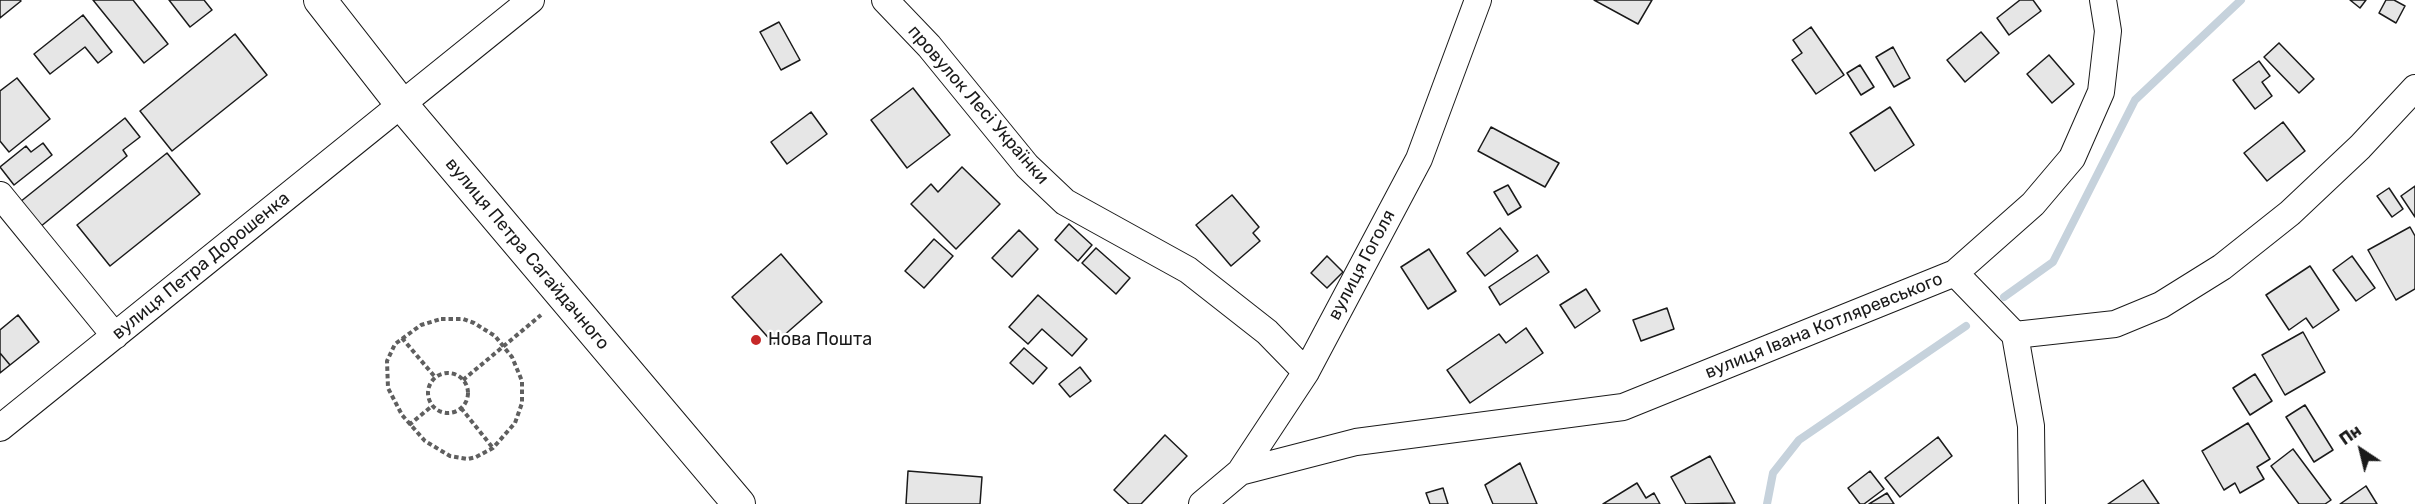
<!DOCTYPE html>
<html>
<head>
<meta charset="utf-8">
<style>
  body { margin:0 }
  #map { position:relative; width:2415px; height:504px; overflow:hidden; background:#fff; font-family:Rubik,sans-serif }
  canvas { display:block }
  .north { position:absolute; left:2331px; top:420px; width:60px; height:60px; -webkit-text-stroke:4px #fff; paint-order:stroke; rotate:325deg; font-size:16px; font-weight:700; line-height:24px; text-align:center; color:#1a1a1a }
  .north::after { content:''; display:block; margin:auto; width:21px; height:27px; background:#1a1a1a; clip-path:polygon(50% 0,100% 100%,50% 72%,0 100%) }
</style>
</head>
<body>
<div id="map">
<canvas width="2415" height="504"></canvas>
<div class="north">Пн</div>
</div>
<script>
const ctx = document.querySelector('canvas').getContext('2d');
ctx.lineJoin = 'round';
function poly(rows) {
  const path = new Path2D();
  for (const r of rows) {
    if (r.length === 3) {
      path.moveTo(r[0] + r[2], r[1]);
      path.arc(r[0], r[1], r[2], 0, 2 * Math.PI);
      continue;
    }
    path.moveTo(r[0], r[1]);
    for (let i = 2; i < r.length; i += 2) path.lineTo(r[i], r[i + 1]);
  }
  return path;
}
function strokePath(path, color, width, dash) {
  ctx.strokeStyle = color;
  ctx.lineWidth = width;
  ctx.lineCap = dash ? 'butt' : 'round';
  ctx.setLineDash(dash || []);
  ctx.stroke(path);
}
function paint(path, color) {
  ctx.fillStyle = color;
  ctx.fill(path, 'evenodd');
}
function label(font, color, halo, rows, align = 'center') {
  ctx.font = font + ' Rubik,sans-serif';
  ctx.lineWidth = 4.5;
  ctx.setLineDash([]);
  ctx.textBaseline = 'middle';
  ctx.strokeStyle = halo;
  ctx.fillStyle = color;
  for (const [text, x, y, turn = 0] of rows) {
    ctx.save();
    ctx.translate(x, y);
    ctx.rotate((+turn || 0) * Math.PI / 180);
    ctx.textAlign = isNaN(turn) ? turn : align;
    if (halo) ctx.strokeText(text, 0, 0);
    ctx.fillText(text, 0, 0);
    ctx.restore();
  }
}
strokePath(poly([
  [2004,297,2053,262,2135,100,2241,0],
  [1767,504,1773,473,1799,440,1966,326]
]), '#c6d2dc', 8);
const building = poly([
  [0,0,20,0,21,1,0,18,0,0],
  [93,0,133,0,168,44,144,63,93,0],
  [169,0,204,0,212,10,190,27,169,0],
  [1594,0,1652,0,1638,24,1594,0],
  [2020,0,2033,0,2041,11,2009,35,1997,18,2020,0],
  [2350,0,2366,0,2360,8,2350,0],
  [2386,0,2394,0,2405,6,2396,23,2379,13,2386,0],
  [83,15,112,52,98,63,85,47,50,74,34,54,83,15],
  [779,22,800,60,781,70,760,32,779,22],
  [1811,27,1844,75,1816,94,1792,60,1802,53,1793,40,1811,27],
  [1981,32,1999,53,1965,82,1947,60,1981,32],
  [235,34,267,75,172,151,140,111,235,34],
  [2279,43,2314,79,2299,93,2264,57,2279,43],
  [1893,47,1910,78,1894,87,1876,57,1893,47],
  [2049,55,2074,84,2052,103,2027,74,2049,55],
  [2259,61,2270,76,2262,82,2272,96,2255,109,2233,80,2259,61],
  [1860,65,1874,87,1861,95,1847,73,1860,65],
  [17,78,50,119,9,152,0,141,0,91,17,78],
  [913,88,950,135,907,168,871,120,913,88],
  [1890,107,1914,145,1875,171,1850,133,1890,107],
  [811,112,827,134,787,164,771,142,811,112],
  [125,118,140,137,123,150,127,156,40,227,20,202,125,118],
  [2283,122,2305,151,2267,181,2244,153,2283,122],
  [1491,127,1559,163,1545,187,1478,151,1491,127],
  [43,143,52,155,14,185,0,167,26,146,31,152,43,143],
  [167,153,200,194,110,266,77,225,167,153],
  [962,167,1000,204,956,249,911,204,931,184,938,192,962,167],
  [1508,185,1521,207,1508,215,1494,192,1508,185],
  [2415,186,2415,217,2401,196,2415,186],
  [2389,188,2403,209,2392,217,2377,196,2389,188],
  [1232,195,1259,227,1253,233,1260,241,1231,266,1196,225,1232,195],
  [1069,224,1092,245,1078,261,1055,240,1069,224],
  [2410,227,2415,236,2415,289,2396,300,2368,250,2410,227],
  [1500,228,1518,251,1485,276,1467,253,1500,228],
  [1019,230,1038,249,1012,277,992,258,1019,230],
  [934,239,953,256,924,288,905,271,934,239],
  [1096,248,1130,278,1116,294,1082,263,1096,248],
  [1429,249,1456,291,1428,309,1401,267,1429,249],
  [781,254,822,302,774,344,732,297,781,254],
  [1537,255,1549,272,1500,305,1489,287,1537,255],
  [1327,256,1343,272,1327,288,1311,273,1327,256],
  [2352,256,2375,288,2356,301,2333,270,2352,256],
  [2310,266,2339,310,2313,328,2306,318,2289,330,2266,295,2310,266],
  [1586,289,1600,311,1575,328,1560,305,1586,289],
  [1038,295,1087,339,1072,356,1042,329,1028,344,1009,327,1038,295],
  [1667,308,1674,329,1641,341,1633,320,1667,308],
  [18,315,39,342,10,365,0,353,0,330,18,315],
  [1526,328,1543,353,1470,403,1447,370,1499,334,1506,343,1526,328],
  [2303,332,2325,372,2285,395,2262,355,2303,332],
  [1024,348,1047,368,1033,384,1010,363,1024,348],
  [0,353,10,365,0,373,0,353],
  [1080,367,1091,381,1070,397,1059,384,1080,367],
  [2255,374,2272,401,2250,415,2233,388,2255,374],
  [2305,405,2333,450,2314,462,2286,417,2305,405],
  [2248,423,2270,459,2257,467,2264,479,2240,493,2235,483,2224,490,2202,451,2248,423],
  [1165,435,1187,456,1141,504,1129,504,1114,490,1165,435],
  [1938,437,1952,456,1900,497,1885,478,1938,437],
  [2293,449,2331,500,2325,504,2299,504,2271,466,2293,449],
  [1710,456,1735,503,1686,504,1671,477,1710,456],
  [1520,463,1537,504,1493,504,1485,485,1520,463],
  [908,471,982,477,980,504,906,504,908,471],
  [1870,471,1884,489,1864,504,1860,504,1848,488,1870,471],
  [2143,480,2159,504,2108,504,2143,480],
  [1637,483,1646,498,1654,493,1660,504,1603,504,1637,483],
  [2366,486,2377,504,2340,504,2366,486],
  [1443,488,1448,504,1430,504,1426,493,1443,488],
  [1887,493,1894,504,1869,504,1887,493]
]);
paint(building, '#e6e6e6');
strokePath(building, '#1a1a1a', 1.5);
const minor = poly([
  [885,0,929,46,1027,166,1065,202,1188,270,1267,332,1306,372],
  [0,195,115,336],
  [1955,273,2033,204,2072,158,2101,92,2108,31,2103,0],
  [2015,335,2031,426,2032,504],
  [0,428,531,0],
  [1240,472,1356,442,1623,407,1955,273,2015,335,2115,324,2161,305,2222,267,2290,213,2360,147,2415,88],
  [1202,504,1240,472,1306,372,1419,159,1478,0]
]);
const tertiary = poly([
  [320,0,402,105,739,504]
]);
strokePath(minor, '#1a1a1a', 28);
strokePath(tertiary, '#1a1a1a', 34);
strokePath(poly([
  [441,319,463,319,474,323,495,336,512,357,522,381,522,403,515,423,493,448,476,457,468,459,450,456,425,441,402,415,388,388,387,361,395,344,421,325,441,319],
  [402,338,435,377],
  [448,393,20],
  [463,380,541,315],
  [461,408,493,448],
  [409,425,432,406]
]), '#5f5f5f', 4, [4.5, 3]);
strokePath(minor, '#fff', 26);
strokePath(tertiary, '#fff', 32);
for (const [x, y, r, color] of [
  [756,340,6,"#c62828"]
]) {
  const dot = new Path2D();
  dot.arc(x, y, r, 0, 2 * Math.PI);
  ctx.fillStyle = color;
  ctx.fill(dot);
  strokePath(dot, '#fff', 2);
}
label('18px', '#1a1a1a', '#fff', [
  ["провулок Лесі Українки",978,105,49],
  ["вулиця Петра Сагайдачного",527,254,50],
  ["вулиця Гоголя",1362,265,-62],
  ["вулиця Петра Дорошенка",201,266,-39],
  ["вулиця Івана Котляревського",1824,326,-22]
]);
label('18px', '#1a1a1a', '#fff', [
  ["Нова Пошта",768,340]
], 'left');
</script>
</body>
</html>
